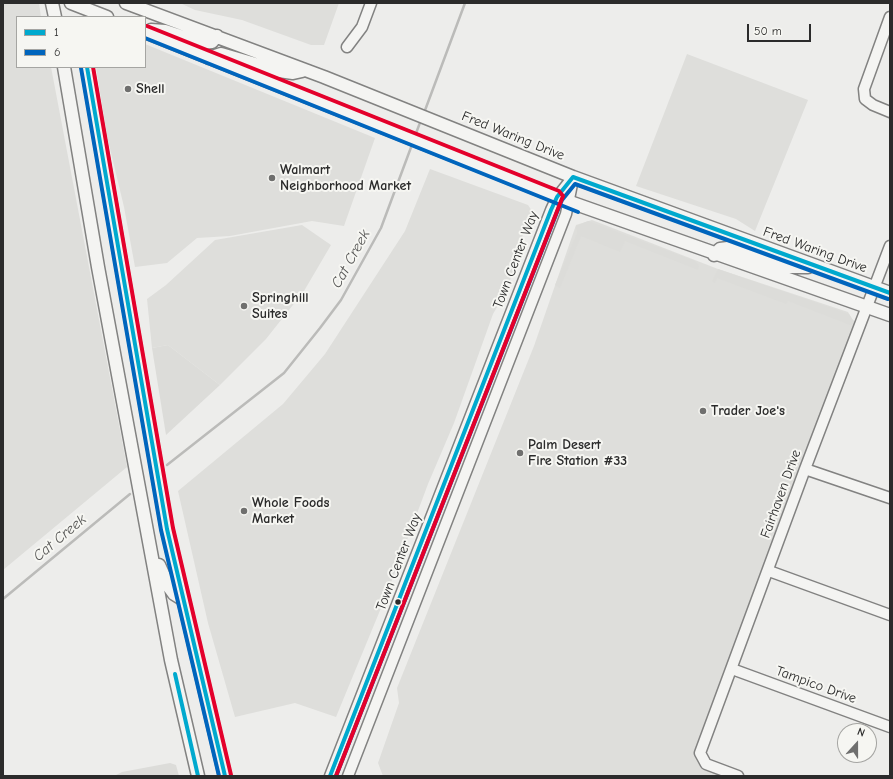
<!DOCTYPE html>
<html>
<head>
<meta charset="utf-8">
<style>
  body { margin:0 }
  #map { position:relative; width:893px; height:779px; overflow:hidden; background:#ededeb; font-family:"Comic Neue",sans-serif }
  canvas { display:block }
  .frame { position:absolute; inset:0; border:4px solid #2b2b2b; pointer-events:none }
  .legend { position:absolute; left:16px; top:16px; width:130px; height:52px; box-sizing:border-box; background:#f6f6f2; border:1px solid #a5a5a2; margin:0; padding:5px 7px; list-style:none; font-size:12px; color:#2b2b2b }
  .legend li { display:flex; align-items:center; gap:8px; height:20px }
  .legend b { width:20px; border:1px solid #a5a5a2 }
  .north { position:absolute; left:837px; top:723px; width:40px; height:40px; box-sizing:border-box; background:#f6f6f2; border:1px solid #a5a5a2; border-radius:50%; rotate:21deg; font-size:11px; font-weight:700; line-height:16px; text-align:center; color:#2b2b2b }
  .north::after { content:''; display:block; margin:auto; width:14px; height:18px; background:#6f6f6e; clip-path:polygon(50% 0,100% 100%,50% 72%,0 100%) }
  .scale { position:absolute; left:747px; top:24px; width:64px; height:18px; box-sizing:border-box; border:2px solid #2b2b2b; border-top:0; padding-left:5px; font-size:12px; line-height:14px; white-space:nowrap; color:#2b2b2b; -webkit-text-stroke:3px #f6f6f2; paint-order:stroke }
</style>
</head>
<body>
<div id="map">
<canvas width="893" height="779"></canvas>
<div class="frame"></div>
<ul class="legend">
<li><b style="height:5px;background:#00a9ce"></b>1</li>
<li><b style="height:5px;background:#0065bd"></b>6</li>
</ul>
<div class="north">N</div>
<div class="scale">50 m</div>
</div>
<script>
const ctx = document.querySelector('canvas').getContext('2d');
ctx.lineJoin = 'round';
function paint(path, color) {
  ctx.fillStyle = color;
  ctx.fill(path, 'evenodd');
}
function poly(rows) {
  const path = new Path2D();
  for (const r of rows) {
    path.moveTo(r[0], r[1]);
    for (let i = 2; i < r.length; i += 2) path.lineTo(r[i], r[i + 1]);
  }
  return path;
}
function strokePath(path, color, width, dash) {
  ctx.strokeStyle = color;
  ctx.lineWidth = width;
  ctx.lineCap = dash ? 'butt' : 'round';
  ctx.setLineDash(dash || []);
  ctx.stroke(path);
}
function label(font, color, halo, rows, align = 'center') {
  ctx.font = font + ' "Comic Neue",sans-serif';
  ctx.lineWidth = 4;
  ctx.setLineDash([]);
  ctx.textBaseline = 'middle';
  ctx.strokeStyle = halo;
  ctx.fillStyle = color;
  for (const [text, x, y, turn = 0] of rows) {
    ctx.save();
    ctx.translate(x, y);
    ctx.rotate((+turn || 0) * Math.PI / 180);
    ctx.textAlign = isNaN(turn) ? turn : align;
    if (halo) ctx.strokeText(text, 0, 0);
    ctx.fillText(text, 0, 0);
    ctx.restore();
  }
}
paint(poly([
  [3,3,39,3,41,17,17,17,17,67,51,67,127,467,3,570],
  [180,3,339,3,324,45,311,45,242,20,195,10],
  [145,44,375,138,344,226,312,221,230,236,197,238,167,263,135,267,124,207,107,136,96,67,145,67],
  [687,54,808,100,755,231,736,219,636,186],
  [430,169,528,205,534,214,520,241,517,260,506,292,493,314,454,423,428,484,388,591,336,717,295,703,235,717,208,623,178,491,283,404,325,354,405,231],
  [592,220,718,269,848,312,857,328,698,758,745,776,383,776,378,763,399,703,397,688,534,346,576,225],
  [302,225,331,245,304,291,266,339,220,385,168,345,152,348,147,299,166,285,215,240]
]), '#dededb');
paint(poly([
  [588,221,695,261,699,266,698,270,625,241,620,252,581,236,560,288,555,285,577,233,576,226],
  [718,269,849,314,853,320,856,322,855,324,850,325,788,301,786,304,717,278,715,283,712,281],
  [168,345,220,385,166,435,152,348],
  [170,763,176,765,179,776,114,776,122,772]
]), '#dcdcd9');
strokePath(poly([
  [424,113,465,3],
  [415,136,421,120],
  [167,465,284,373,320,328,341,300,381,228,413,142],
  [3,599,130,494]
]), '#bbbbb9', 2.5);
const minor = poly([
  [890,17,864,89,865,99,873,105,890,112],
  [347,47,362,27,371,3],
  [805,469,890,498],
  [769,571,890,615],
  [732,669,890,727],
  [330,776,551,210,557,197,573,177],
  [348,776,566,214,573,179],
  [738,776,706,764,700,753,805,469,890,246]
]);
const major = poly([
  [52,3,55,17],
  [71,3,107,17],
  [126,3,324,77,573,177,890,293],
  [151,30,165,31,201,43,212,42,217,36],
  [145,32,570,202,890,315],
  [209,58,221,54,279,71,293,73,302,71],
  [64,67,98,267,171,660,198,776],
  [87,67,167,529,225,776],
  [714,255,720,249,728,248,789,267,808,267],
  [159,565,169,587,174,594,182,599]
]);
strokePath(minor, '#828281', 13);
strokePath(major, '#828281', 15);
strokePath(minor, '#f4f4f2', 10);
strokePath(major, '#f4f4f2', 12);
strokePath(poly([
  [87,67,167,529,225,776],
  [175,674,198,776],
  [330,776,551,210,557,197,573,177,890,293]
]), '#00a9ce', 4);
strokePath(poly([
  [145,38,578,212],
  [81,68,161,530,219,776],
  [336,776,557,212,562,200,575,184,888,299]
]), '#0065bd', 4);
strokePath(poly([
  [147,26,559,191,563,196,336,776],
  [93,67,173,528,231,775]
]), '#e4002b', 4);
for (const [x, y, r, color] of [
  [128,89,4,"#6f6f6e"],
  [272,178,4,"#6f6f6e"],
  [244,306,4,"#6f6f6e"],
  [703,411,4,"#6f6f6e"],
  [520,453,4,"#6f6f6e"],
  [244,511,4,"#6f6f6e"],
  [398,602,3.5,"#2b2b2b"]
]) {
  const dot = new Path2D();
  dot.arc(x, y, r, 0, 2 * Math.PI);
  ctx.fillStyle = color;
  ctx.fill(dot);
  strokePath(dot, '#f6f6f2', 1.5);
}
label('bold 14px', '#2b2b2b', '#f6f6f2', [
  ["Shell",136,89],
  ["Walmart",280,170],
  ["Neighborhood Market",280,186],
  ["Springhill",252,298],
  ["Suites",252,314],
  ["Trader Joe's",711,411],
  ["Palm Desert",528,445],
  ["Fire Station #33",528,461],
  ["Whole Foods",252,503],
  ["Market",252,519]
], 'left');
label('14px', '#2b2b2b', '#f6f6f2', [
  ["Fred Waring Drive",513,136,22],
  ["Fred Waring Drive",815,250,20],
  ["Town Center Way",516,260,-69],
  ["Fairhaven Drive",781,494,-70],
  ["Town Center Way",399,562,-69],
  ["Tampico Drive",816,685,20]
]);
label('italic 15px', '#565655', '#f6f6f2', [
  ["Cat Creek",351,259,-61],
  ["Cat Creek",60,538,-40]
]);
</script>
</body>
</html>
